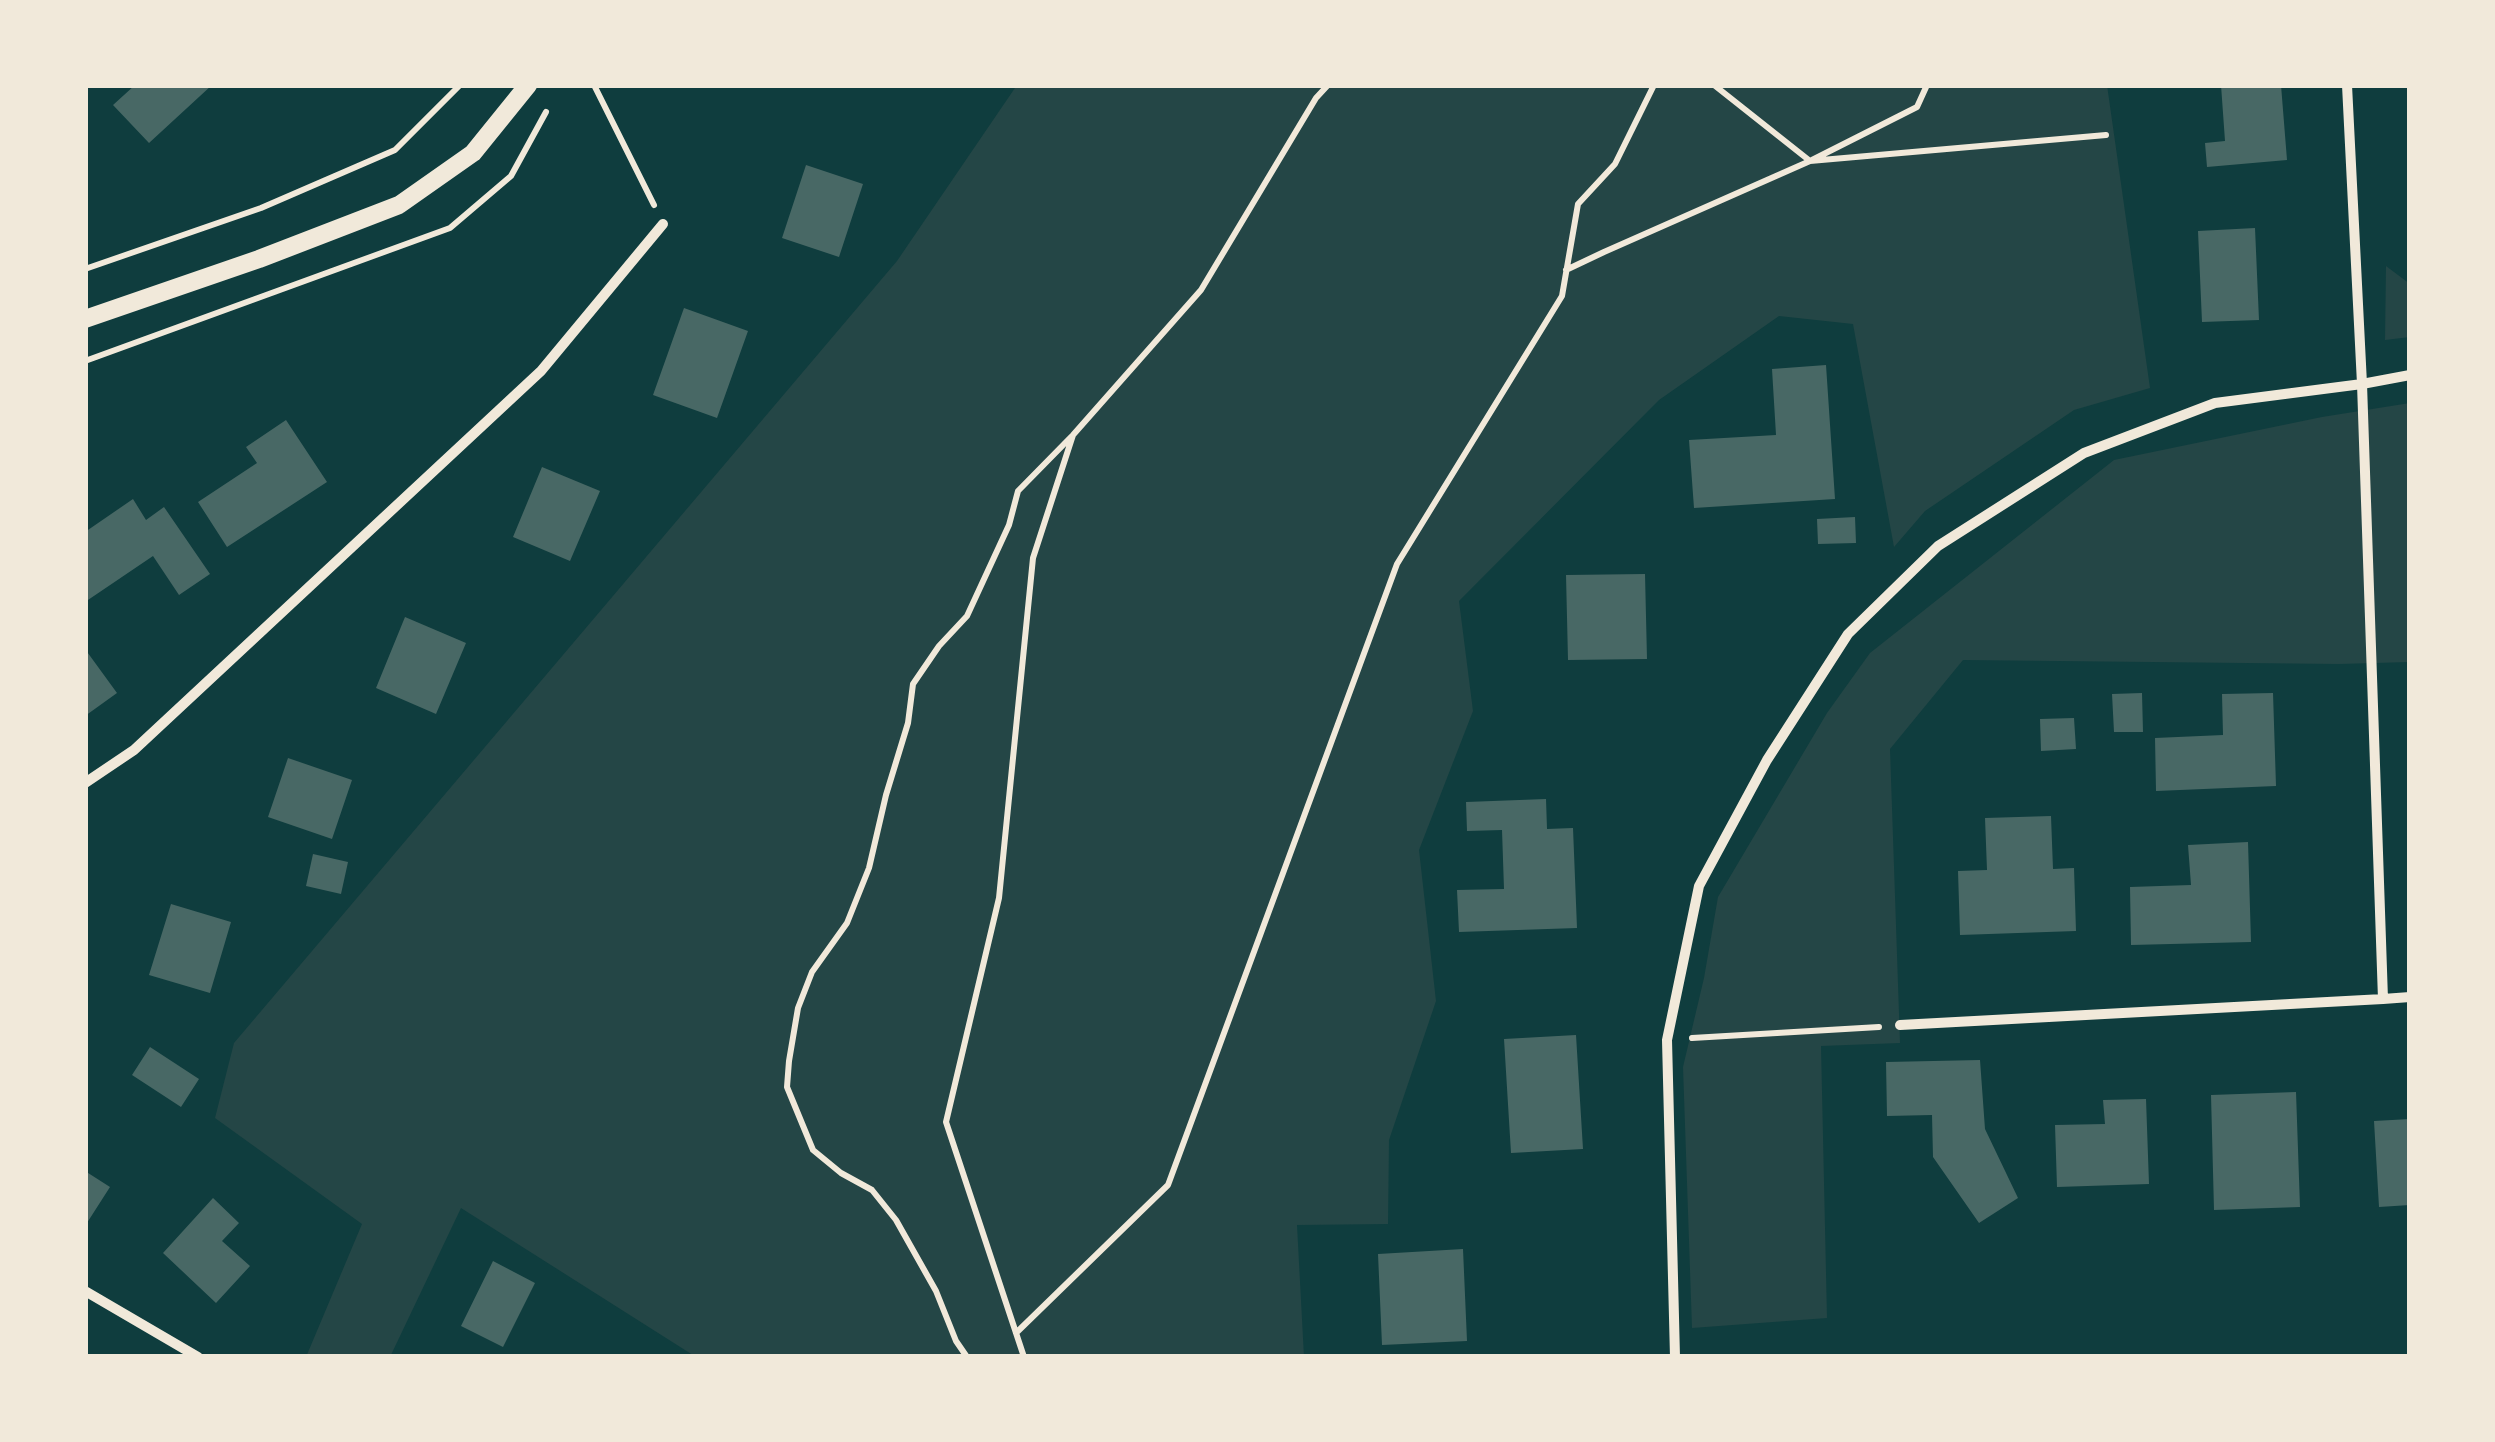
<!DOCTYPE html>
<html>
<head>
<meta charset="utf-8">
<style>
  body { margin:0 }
  #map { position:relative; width:2495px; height:1442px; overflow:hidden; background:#0f3d3e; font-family:Rubik,sans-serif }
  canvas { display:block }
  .frame { position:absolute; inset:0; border:88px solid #f1e9da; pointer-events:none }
</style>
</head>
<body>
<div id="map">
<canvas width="2495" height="1442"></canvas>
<div class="frame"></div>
</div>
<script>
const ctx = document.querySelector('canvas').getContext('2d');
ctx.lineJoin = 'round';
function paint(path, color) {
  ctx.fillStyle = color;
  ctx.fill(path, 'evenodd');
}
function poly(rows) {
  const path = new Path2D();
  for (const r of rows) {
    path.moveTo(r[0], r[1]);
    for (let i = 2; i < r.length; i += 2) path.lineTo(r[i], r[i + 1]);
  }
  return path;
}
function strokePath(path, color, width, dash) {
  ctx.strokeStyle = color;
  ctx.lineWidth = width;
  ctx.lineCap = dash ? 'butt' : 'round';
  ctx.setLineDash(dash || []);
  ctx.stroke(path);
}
paint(poly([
  [1017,85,2107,85,2150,388,2074,410,1925,511,1894,547,1853,324,1779,316,1659,400,1459,601,1473,711,1419,850,1436,1001,1389,1140,1388,1224,1297,1225,1304,1357,696,1357,461,1208,390,1357,306,1357,362,1224,215,1118,234,1043,897,261],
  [2386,266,2410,284,2410,337,2385,340],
  [2410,403,2410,662,2339,664,1963,660,1890,749,1900,1043,1821,1046,1827,1318,1692,1328,1683,1067,1704,978,1718,897,1827,713,1870,653,2114,460,2322,417]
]), '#244646');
paint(poly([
  [135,85,212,85,149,143,113,105],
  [2221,85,2281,85,2287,160,2207,167,2205,143,2225,141],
  [806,165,863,184,839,257,782,238],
  [2255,228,2259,320,2202,322,2198,231],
  [684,308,748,331,717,418,653,395],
  [1826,365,1835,499,1694,508,1689,440,1776,435,1772,369],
  [286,420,327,482,227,547,198,502,257,463,246,447],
  [542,467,600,491,570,561,513,537],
  [133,499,146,520,164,507,210,574,179,595,153,556,85,602,85,532],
  [1855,517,1856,543,1818,544,1817,519],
  [1645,574,1647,659,1568,660,1566,575],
  [405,617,466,643,436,714,376,688],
  [85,649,117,693,85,716],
  [2142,693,2143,732,2114,732,2112,694],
  [2273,693,2276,786,2156,791,2155,738,2223,735,2222,694],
  [2074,718,2076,749,2041,751,2040,719],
  [288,758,352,780,332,839,268,817],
  [1546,799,1547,829,1573,828,1577,928,1459,932,1457,890,1504,889,1502,830,1467,831,1466,802],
  [2051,816,2053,869,2074,868,2076,931,1960,935,1958,871,1987,870,1985,818],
  [2248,842,2251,942,2131,945,2130,887,2191,885,2188,845],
  [313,854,348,862,341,894,306,886],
  [171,904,231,922,210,993,149,975],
  [1576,1035,1583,1149,1511,1153,1504,1039],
  [150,1047,199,1079,181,1107,132,1075],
  [1980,1060,1985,1129,2018,1198,1979,1223,1933,1157,1932,1115,1887,1116,1886,1062],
  [2296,1092,2300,1207,2214,1210,2211,1095],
  [2146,1099,2149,1184,2057,1187,2055,1125,2105,1124,2103,1100],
  [2410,1119,2410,1205,2379,1207,2374,1121],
  [85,1171,110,1187,85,1226],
  [213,1198,239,1223,222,1241,250,1266,216,1303,163,1253],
  [1463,1249,1467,1341,1382,1345,1378,1254],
  [493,1261,535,1283,503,1347,461,1326]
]), '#486865');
strokePath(poly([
  [594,85,654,205],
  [1714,85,1810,161,2106,135],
  [85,269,261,208,395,150,460,85],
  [1566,270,1604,252,1810,161,1917,107,1927,85],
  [85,361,450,228,511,176,546,112],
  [1692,1038,1879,1027],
  [1016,1333,1168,1185,1397,564,1562,296,1578,204,1615,164,1654,85],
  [967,1357,956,1341,936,1291,896,1220,872,1190,841,1173,813,1150,787,1087,789,1061,798,1008,812,972,847,923,869,868,886,795,908,723,913,684,939,646,967,616,1009,525,1018,491,1071,437],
  [1024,1357,946,1122,999,898,1033,558,1073,435,1201,290,1316,98,1328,85]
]), '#f1e9da', 6);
strokePath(poly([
  [2347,85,2362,384,2383,999,2410,997],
  [85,783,134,750,541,371,663,224],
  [1900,1025,2383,999],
  [85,1291,198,1357],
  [1675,1357,1667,1040,1699,886,1767,760,1848,634,1938,546,2084,453,2215,403,2362,384,2410,375]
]), '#f1e9da', 10);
strokePath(poly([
  [85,319,259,259,399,205,473,153,528,85]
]), '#f1e9da', 18);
</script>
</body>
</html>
